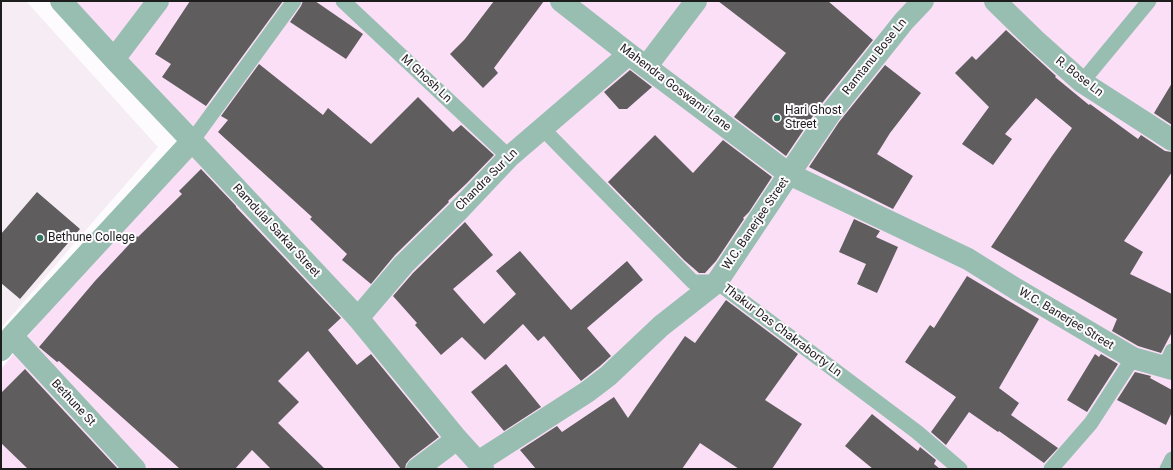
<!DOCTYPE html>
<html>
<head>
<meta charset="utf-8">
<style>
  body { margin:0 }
  #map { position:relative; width:1173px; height:470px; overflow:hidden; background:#fdfbfd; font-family:Roboto,sans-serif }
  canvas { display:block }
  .frame { position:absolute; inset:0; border:2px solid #1e1d1d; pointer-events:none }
</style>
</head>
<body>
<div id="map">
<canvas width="1173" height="470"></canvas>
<div class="frame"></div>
</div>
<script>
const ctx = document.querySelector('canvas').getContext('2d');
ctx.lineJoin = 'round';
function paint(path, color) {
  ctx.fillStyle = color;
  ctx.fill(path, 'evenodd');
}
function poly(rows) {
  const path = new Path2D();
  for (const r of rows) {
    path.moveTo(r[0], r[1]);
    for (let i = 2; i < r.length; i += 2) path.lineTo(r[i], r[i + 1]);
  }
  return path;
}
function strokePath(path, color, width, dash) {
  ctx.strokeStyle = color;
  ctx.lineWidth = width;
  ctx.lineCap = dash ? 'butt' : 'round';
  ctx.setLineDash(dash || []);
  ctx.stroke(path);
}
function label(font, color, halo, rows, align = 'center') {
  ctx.font = font + ' Roboto,sans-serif';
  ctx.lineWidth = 4;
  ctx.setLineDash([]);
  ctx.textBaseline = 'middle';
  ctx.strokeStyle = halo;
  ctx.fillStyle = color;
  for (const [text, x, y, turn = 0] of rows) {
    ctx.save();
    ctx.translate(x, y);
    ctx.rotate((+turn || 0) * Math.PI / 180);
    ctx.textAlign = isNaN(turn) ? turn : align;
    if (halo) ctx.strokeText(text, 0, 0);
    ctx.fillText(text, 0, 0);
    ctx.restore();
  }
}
paint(poly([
  [1,1,26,1,158,147,1,328]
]), '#f6edf4');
paint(poly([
  [73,1,1172,1,1172,469,1,469,1,369,193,135]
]), '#fbdff7');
paint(poly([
  [190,1,283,1,206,106,162,77,171,64,155,54],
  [303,1,315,1,363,34,346,59,290,22,301,6],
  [494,1,544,1,494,68,498,73,483,88,450,54,465,39],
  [718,1,828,1,873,40,819,107,786,156,734,117,786,53],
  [1006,30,1056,76,1055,77,1089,105,1090,104,1138,139,1141,135,1165,151,1172,152,1172,172,1124,241,1143,252,1130,274,1172,294,1172,332,1161,353,1138,346,1112,331,1117,319,991,247,1052,156,1072,128,1036,98,1005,134,1012,139,993,165,962,144,989,107,955,73,972,56,976,60],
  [259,64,323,115,328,108,371,144,418,97,453,132,461,125,494,155,467,183,448,201,449,202,448,203,395,255,371,284,342,260,347,254,310,219,312,217,218,132,228,120,221,116],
  [885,65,921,93,890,133,877,154,913,176,893,209,809,167,839,122],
  [630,70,652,87,627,109,619,109,604,92],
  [1172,83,1172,125,1154,113],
  [655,135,693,173,723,140,772,177,749,212,743,218,744,219,716,261,705,273,699,273,684,260,608,182],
  [201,169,236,206,236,207,341,318,328,330,357,365,371,354,439,437,410,459,406,464,405,469,401,469,308,351,278,381,299,402,278,423,325,469,271,469,252,450,235,469,180,469,59,361,57,362,39,347,95,281,137,236,138,237,182,194,179,191],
  [37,192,80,229,20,299,1,283,1,234],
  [854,219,880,231,876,237,898,247,877,293,857,284,866,264,839,252],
  [465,222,493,255,453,289,484,324,516,294,496,271,520,251,571,310,627,261,643,280,587,328,611,356,600,366,581,381,544,336,538,341,523,324,485,360,462,337,441,355,415,325,417,323,393,296,413,273],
  [967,276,1039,319,999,388,1019,403,1011,415,1058,448,1044,463,999,431,998,432,969,412,946,445,931,432,956,397,905,362,930,325,934,328],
  [726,300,798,354,765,400,802,424,772,469,739,469,700,443,682,469,536,469,520,450,557,426,562,432,614,397,628,418,685,336,695,343],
  [1095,354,1099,357,1101,354,1118,364,1087,412,1067,400],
  [506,364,541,407,504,431,471,392],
  [25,369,37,382,118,469,28,469,1,443,1,393],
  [1135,372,1151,376,1150,378,1172,390,1172,412,1166,425,1117,400],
  [872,414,918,451,920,447,936,460,934,464,940,469,873,469,845,446]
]), '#605d5f');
strokePath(poly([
  [343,1,509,157],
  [1082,82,1149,1],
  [542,128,693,282,717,282,917,432,960,469],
  [192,141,294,1],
  [1165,367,1172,351],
  [1051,469,1091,423,1133,358],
  [1167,469,1172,459]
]), '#98beb1', 15);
strokePath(poly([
  [561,1,629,54,789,174],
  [995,1,1035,40,1082,82,1172,140],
  [646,67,696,1],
  [358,318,404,264,457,212,509,157,629,54],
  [12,336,135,469],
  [1,350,12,336,192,141],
  [417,469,457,439]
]), '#98beb1', 22);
strokePath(poly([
  [61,1,114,59,192,141,358,318,457,439,478,462,483,469],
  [114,59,158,1],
  [789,174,829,115,904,21,923,1],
  [478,462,587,392,608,376,661,326,717,282,789,174,968,259,1016,289,1133,358,1172,369]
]), '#98beb1', 22);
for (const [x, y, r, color] of [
  [777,118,4,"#357461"],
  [40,238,4,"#357461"]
]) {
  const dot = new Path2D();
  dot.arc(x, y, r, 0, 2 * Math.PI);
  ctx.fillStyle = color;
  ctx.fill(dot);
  strokePath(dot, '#fdfbfd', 1.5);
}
label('12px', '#1e1d1d', '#fdfbfd', [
  ["Ramtanu Bose Ln",875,57,-51],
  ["R. Bose Ln",1079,77,38],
  ["M Ghosh Ln",426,79,43],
  ["Mahendra Goswami Lane",675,88,37],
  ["Chandra Sur Ln",487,180,-45],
  ["W.C. Banerjee Street",756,224,-56],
  ["Ramdulal Sarkar Street",276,231,47],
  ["W.C. Banerjee Street",1066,319,31],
  ["Thakur Das Chakraborty Ln",782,331,37],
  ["Bethune St",73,403,47]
]);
label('12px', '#1e1d1d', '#fdfbfd', [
  ["Hari Ghost",785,111],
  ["Street",785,125],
  ["Bethune College",48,238]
], 'left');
</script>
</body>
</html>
